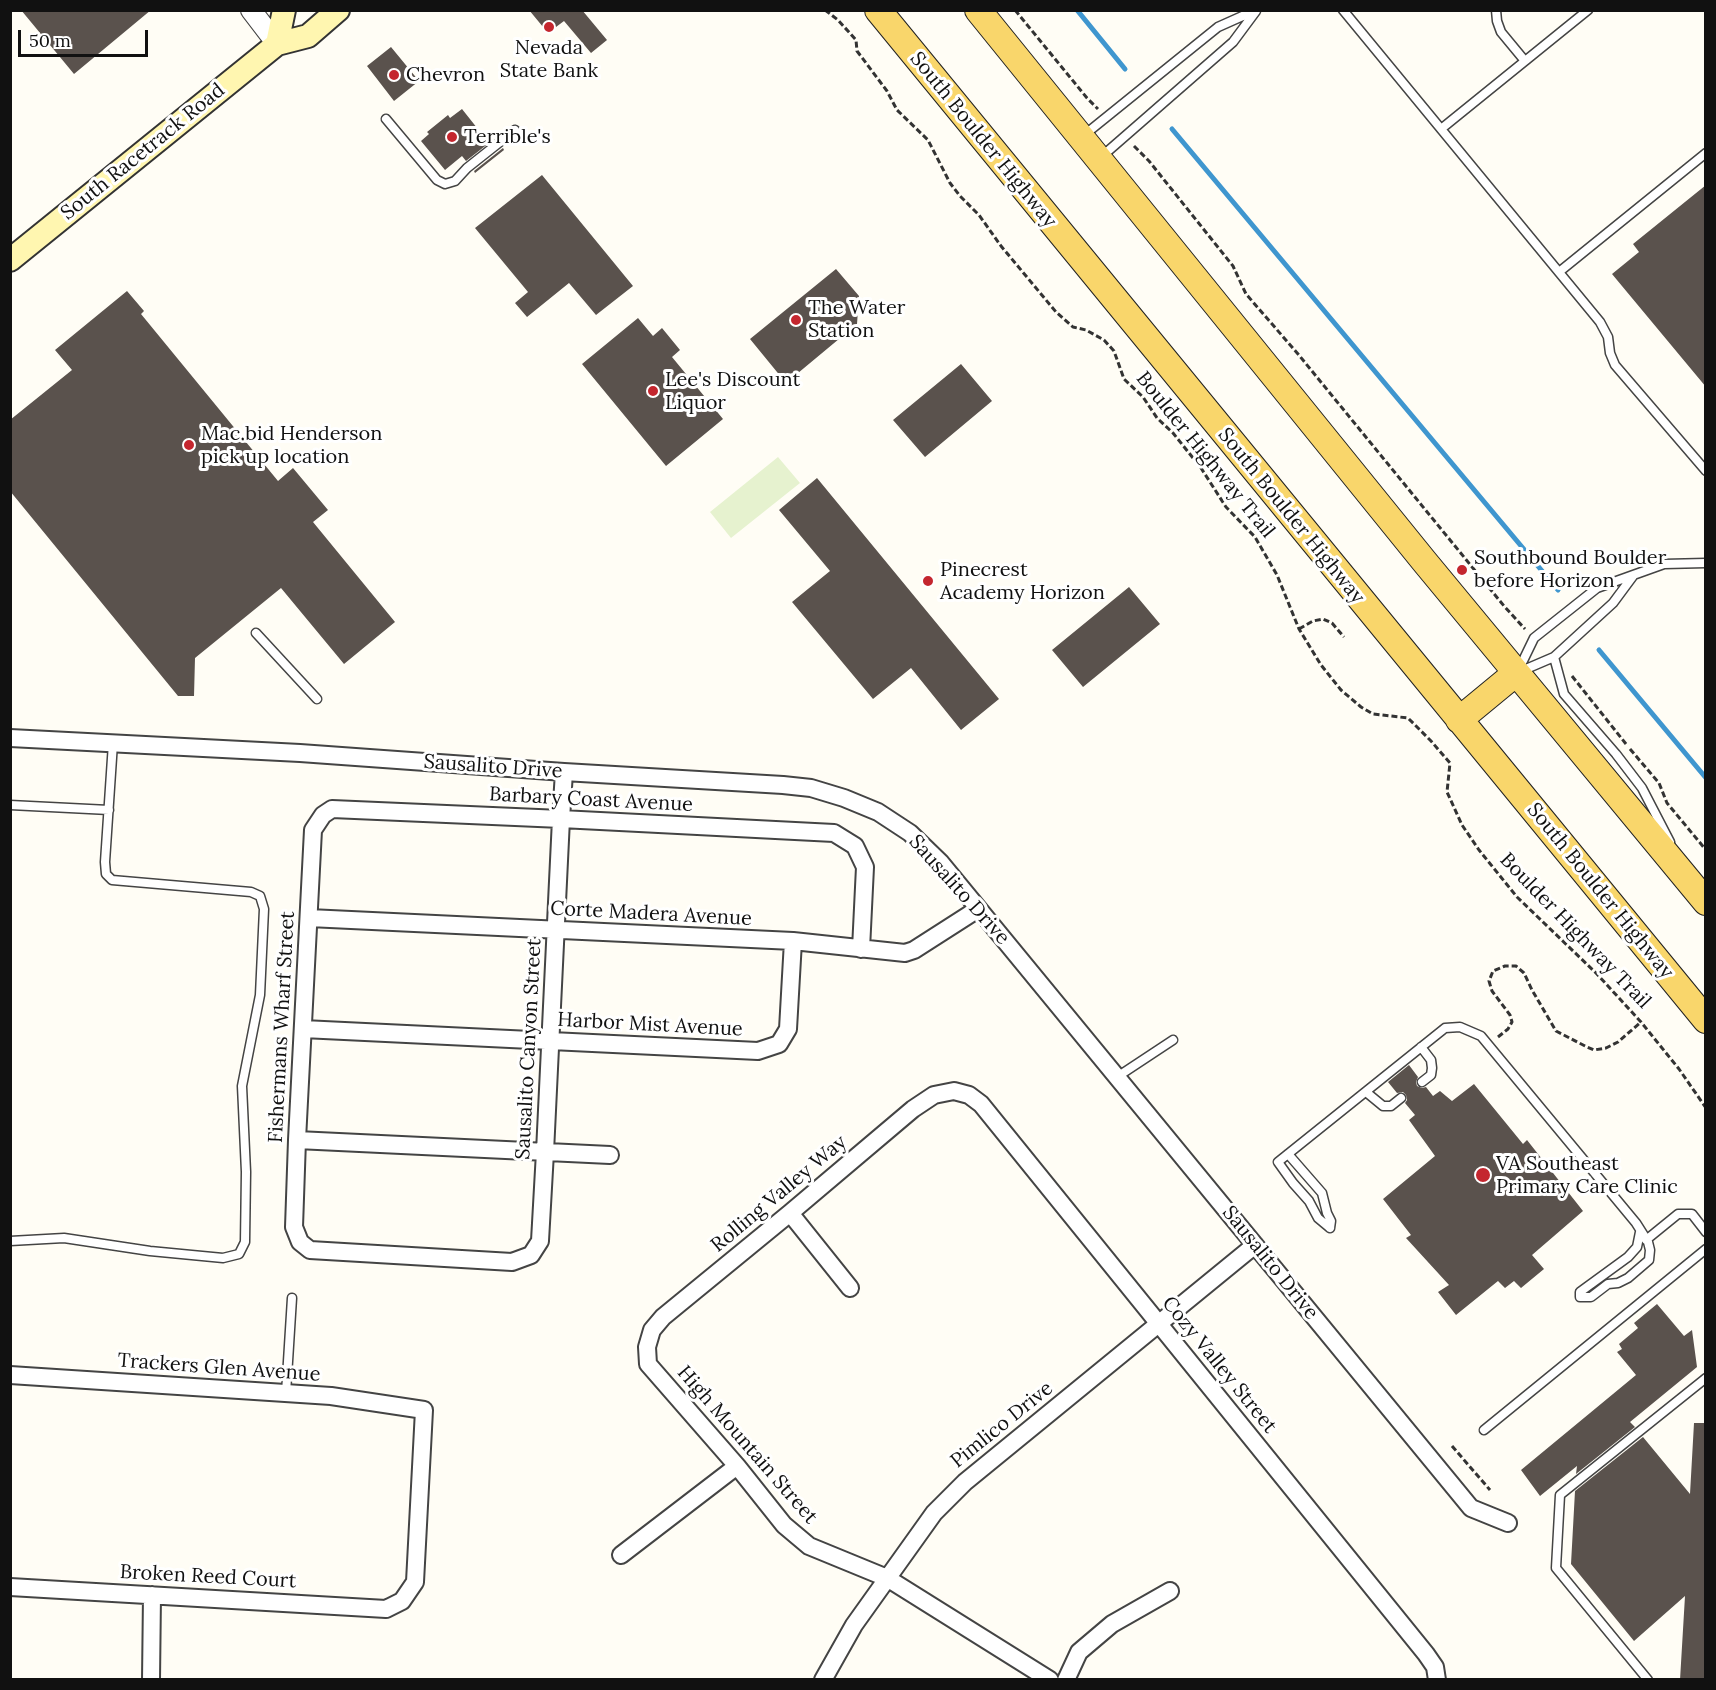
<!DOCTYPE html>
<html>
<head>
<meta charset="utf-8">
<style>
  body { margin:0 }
  #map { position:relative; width:1716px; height:1690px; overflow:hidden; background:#fffdf5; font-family:Lora,serif }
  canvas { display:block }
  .frame { position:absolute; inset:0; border:12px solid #111; pointer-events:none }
  .scale { position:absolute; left:18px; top:30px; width:130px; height:27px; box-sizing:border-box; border:3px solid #111; border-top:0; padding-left:8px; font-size:18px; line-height:21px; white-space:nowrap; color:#111; -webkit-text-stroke:4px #fff; paint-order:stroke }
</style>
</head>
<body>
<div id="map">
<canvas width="1716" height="1690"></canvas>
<div class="frame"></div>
<div class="scale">50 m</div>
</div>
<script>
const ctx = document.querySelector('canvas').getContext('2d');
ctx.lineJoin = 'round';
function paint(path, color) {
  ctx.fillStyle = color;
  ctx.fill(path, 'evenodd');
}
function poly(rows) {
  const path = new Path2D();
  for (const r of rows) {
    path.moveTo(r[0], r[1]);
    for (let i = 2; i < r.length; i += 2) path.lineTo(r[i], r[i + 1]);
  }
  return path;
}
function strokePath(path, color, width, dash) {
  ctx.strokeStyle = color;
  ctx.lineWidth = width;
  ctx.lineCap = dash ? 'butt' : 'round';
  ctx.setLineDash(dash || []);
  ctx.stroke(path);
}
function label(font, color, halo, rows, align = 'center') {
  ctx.font = font + ' Lora,serif';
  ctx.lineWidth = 6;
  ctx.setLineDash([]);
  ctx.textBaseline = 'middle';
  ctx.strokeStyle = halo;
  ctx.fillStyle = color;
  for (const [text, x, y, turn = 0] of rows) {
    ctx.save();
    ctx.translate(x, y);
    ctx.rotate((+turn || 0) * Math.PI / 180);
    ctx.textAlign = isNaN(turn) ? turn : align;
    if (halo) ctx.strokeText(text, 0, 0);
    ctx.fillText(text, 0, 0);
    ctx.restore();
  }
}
paint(poly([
  [778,457,800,483,731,538,710,512]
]), '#e6f2cf');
strokePath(poly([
  [1077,10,1125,69],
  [1172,129,1558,590],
  [1599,650,1706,778]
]), '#3f96cf', 5);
paint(poly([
  [21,10,151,10,74,74],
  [529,10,582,10,607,40,591,53,564,21,548,33],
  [391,47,419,81,394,101,367,66],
  [462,109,489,143,466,161,462,156,445,170,421,141,429,134,427,132,448,115,450,118],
  [503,148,504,150,475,173,474,171],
  [542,175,633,286,596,315,569,283,527,317,515,303,528,292,475,228],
  [1706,185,1706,387,1612,274,1639,252,1633,244],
  [836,269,859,296,857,324,786,383,750,339],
  [127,291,144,311,141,314,278,481,293,468,328,510,313,522,395,622,344,664,281,588,195,658,194,696,178,696,10,491,10,420,72,370,55,350],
  [638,318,653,336,662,328,680,350,672,357,723,419,666,466,582,364],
  [961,364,992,401,925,457,893,420],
  [817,478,999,699,961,730,911,668,873,699,792,602,830,571,779,510],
  [1129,587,1160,624,1083,687,1052,650],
  [1409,1065,1418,1077,1416,1082,1417,1086,1422,1088,1426,1087,1433,1096,1440,1091,1452,1101,1474,1084,1523,1144,1527,1140,1583,1211,1532,1255,1544,1269,1521,1288,1514,1281,1505,1288,1498,1281,1456,1315,1438,1292,1449,1285,1406,1238,1411,1235,1383,1199,1435,1156,1409,1120,1415,1115,1405,1103,1407,1100,1406,1095,1403,1092,1397,1093,1388,1082],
  [1657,1304,1684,1336,1692,1330,1697,1367,1630,1422,1635,1427,1576,1474,1577,1466,1540,1496,1521,1470,1636,1375,1617,1352,1622,1349,1619,1344,1638,1328,1634,1323],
  [1694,1423,1706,1423,1706,1680,1680,1680,1685,1596,1634,1641,1571,1564,1575,1491,1643,1437,1690,1494]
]), '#5a524d');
const service = poly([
  [1343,10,1600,322,1608,337,1610,353,1615,365,1706,471],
  [1496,10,1497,21,1501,32,1525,61],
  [386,119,437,180,445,184,455,181,467,168,515,130],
  [1441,129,1588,10],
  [1083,136,1218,27,1256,10],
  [1100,158,1233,42,1256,11],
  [1559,272,1706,153],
  [256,633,317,699],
  [1554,657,1564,694,1616,754,1642,788,1670,842],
  [1519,669,1534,638,1597,588,1664,564,1706,563],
  [1519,672,1554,657,1613,603,1633,576],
  [10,805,109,810],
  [1421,1047,1431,1060,1432,1068,1431,1075,1422,1082],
  [1117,1077,1173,1040],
  [1366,1092,1383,1106,1391,1106,1401,1098],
  [1288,1154,1322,1193,1327,1213,1331,1221,1330,1228],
  [1330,1228,1318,1218,1309,1201,1293,1183,1278,1162,1445,1028,1460,1027,1481,1036,1636,1223,1648,1242,1650,1250,1649,1260,1628,1278,1618,1283,1608,1284,1591,1297,1580,1297,1580,1292,1628,1257,1637,1247,1640,1232],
  [1646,1240,1678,1214,1692,1214,1706,1232],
  [10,1241,64,1238,150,1251,223,1258,239,1254,245,1242,246,1172,242,1086,260,995,264,909,260,896,251,892,112,880,106,874,105,862,113,743],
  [286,1393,292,1298],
  [1484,1430,1706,1249],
  [1648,1680,1556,1568,1560,1495,1706,1378]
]);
const minor = poly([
  [10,738,300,753,564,772,783,785,811,788,844,798,878,812,910,833,941,863,1471,1508,1508,1523],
  [564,772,561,819,545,1152,540,1241,531,1255,512,1262,310,1250,300,1242,294,1227,297,1140,313,830,323,815,332,809,561,819,834,833,855,846,865,867,861,949],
  [309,918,793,941,905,953,914,950,978,909],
  [303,1029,758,1051,779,1044,788,1029,793,941],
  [297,1140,610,1155],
  [790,1213,850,1288],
  [10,1375,331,1396,424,1410,415,1582,402,1601,386,1609,10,1587],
  [621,1555,737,1466],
  [151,1680,152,1595],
  [823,1680,854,1625,934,1513,965,1482,1255,1245],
  [1050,1680,887,1578,809,1546,784,1525,737,1466,648,1364,647,1347,652,1330,663,1317,790,1213,913,1109,934,1095,954,1091,969,1095,981,1104,1426,1654,1435,1667,1437,1680],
  [1066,1680,1079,1652,1112,1624,1170,1591]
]);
const tertiary = poly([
  [251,10,277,44]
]);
const secondary = poly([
  [277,44,284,10],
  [10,260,277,44,308,36,338,10]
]);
const primary = poly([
  [878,10,1706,1020],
  [978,10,1424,561,1706,902],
  [1459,720,1516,673]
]);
strokePath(service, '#444', 11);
strokePath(minor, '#444', 20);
strokePath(tertiary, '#444', 22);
strokePath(secondary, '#333', 26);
strokePath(primary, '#222', 28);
strokePath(poly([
  [825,10,838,20,856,40,857,51,887,91,897,110,928,140,950,183,960,196,979,215,1001,246,1056,312,1073,327,1086,330,1104,340,1114,351,1124,379,1143,397,1157,418,1173,433,1201,468,1226,507,1255,537,1277,575,1299,629,1321,665,1341,690,1361,707,1373,714,1408,718,1431,741,1450,763,1447,792,1462,825,1479,850,1517,897,1596,973,1641,1022,1679,1069,1706,1108],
  [1015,10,1087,98,1098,109],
  [1134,146,1149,161,1233,266,1246,294,1298,354,1504,606,1525,629],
  [1299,629,1313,621,1323,619,1332,623,1344,637],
  [1572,676,1626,744],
  [1630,749,1659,783,1667,803,1706,850],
  [1498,1037,1508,1029,1512,1022,1510,1015,1492,991,1489,981,1493,971,1505,966,1516,966,1524,973,1532,990,1556,1031,1587,1047,1594,1050,1606,1048,1618,1042,1641,1022],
  [1452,1446,1490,1490]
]), '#333', 3, [6, 3]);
strokePath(service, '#fff', 8);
strokePath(minor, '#fff', 16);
strokePath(tertiary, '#fff', 20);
strokePath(secondary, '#fff6b0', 22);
strokePath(primary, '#f9d66b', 26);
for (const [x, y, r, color] of [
  [549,27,6,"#c4262e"],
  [394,75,6,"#c4262e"],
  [452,137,6,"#c4262e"],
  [796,320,6,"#c4262e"],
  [653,391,6,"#c4262e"],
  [189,445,6,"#c4262e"],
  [1462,570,6,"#c4262e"],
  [928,581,6,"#c4262e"],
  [1483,1175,8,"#c4262e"]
]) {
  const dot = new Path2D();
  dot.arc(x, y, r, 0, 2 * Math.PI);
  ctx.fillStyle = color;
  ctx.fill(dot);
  strokePath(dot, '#fff', 2);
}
label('20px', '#111', '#fff', [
  ["Nevada",549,48,"center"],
  ["State Bank",549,71,"center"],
  ["Chevron",406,75],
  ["Terrible's",464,137],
  ["The Water",808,308],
  ["Station",808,331],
  ["Lee's Discount",665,380],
  ["Liquor",665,403],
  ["Mac.bid Henderson",201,434],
  ["pick up location",201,457],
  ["Southbound Boulder",1474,558],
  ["before Horizon",1474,581],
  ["Pinecrest",940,570],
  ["Academy Horizon",940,593],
  ["VA Southeast",1496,1164],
  ["Primary Care Clinic",1496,1187]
], 'left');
label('20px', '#111', '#fff', [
  ["South Boulder Highway",983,140,51],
  ["South Racetrack Road",143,152,-39],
  ["Boulder Highway Trail",1205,455,51],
  ["South Boulder Highway",1291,516,51],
  ["Sausalito Drive",493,767,4],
  ["Barbary Coast Avenue",591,800,3],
  ["Sausalito Drive",959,890,48],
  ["South Boulder Highway",1600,891,51],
  ["Corte Madera Avenue",651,914,3],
  ["Boulder Highway Trail",1575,931,46],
  ["Harbor Mist Avenue",650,1025,3],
  ["Fishermans Wharf Street",282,1027,-87],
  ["Sausalito Canyon Street",529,1049,-87],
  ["Rolling Valley Way",779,1194,-40],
  ["Sausalito Drive",1270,1263,51],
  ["Cozy Valley Street",1219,1365,51],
  ["Trackers Glen Avenue",219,1368,4],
  ["Pimlico Drive",1002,1425,-39],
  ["High Mountain Street",747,1445,49],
  ["Broken Reed Court",208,1577,3]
]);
</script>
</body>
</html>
